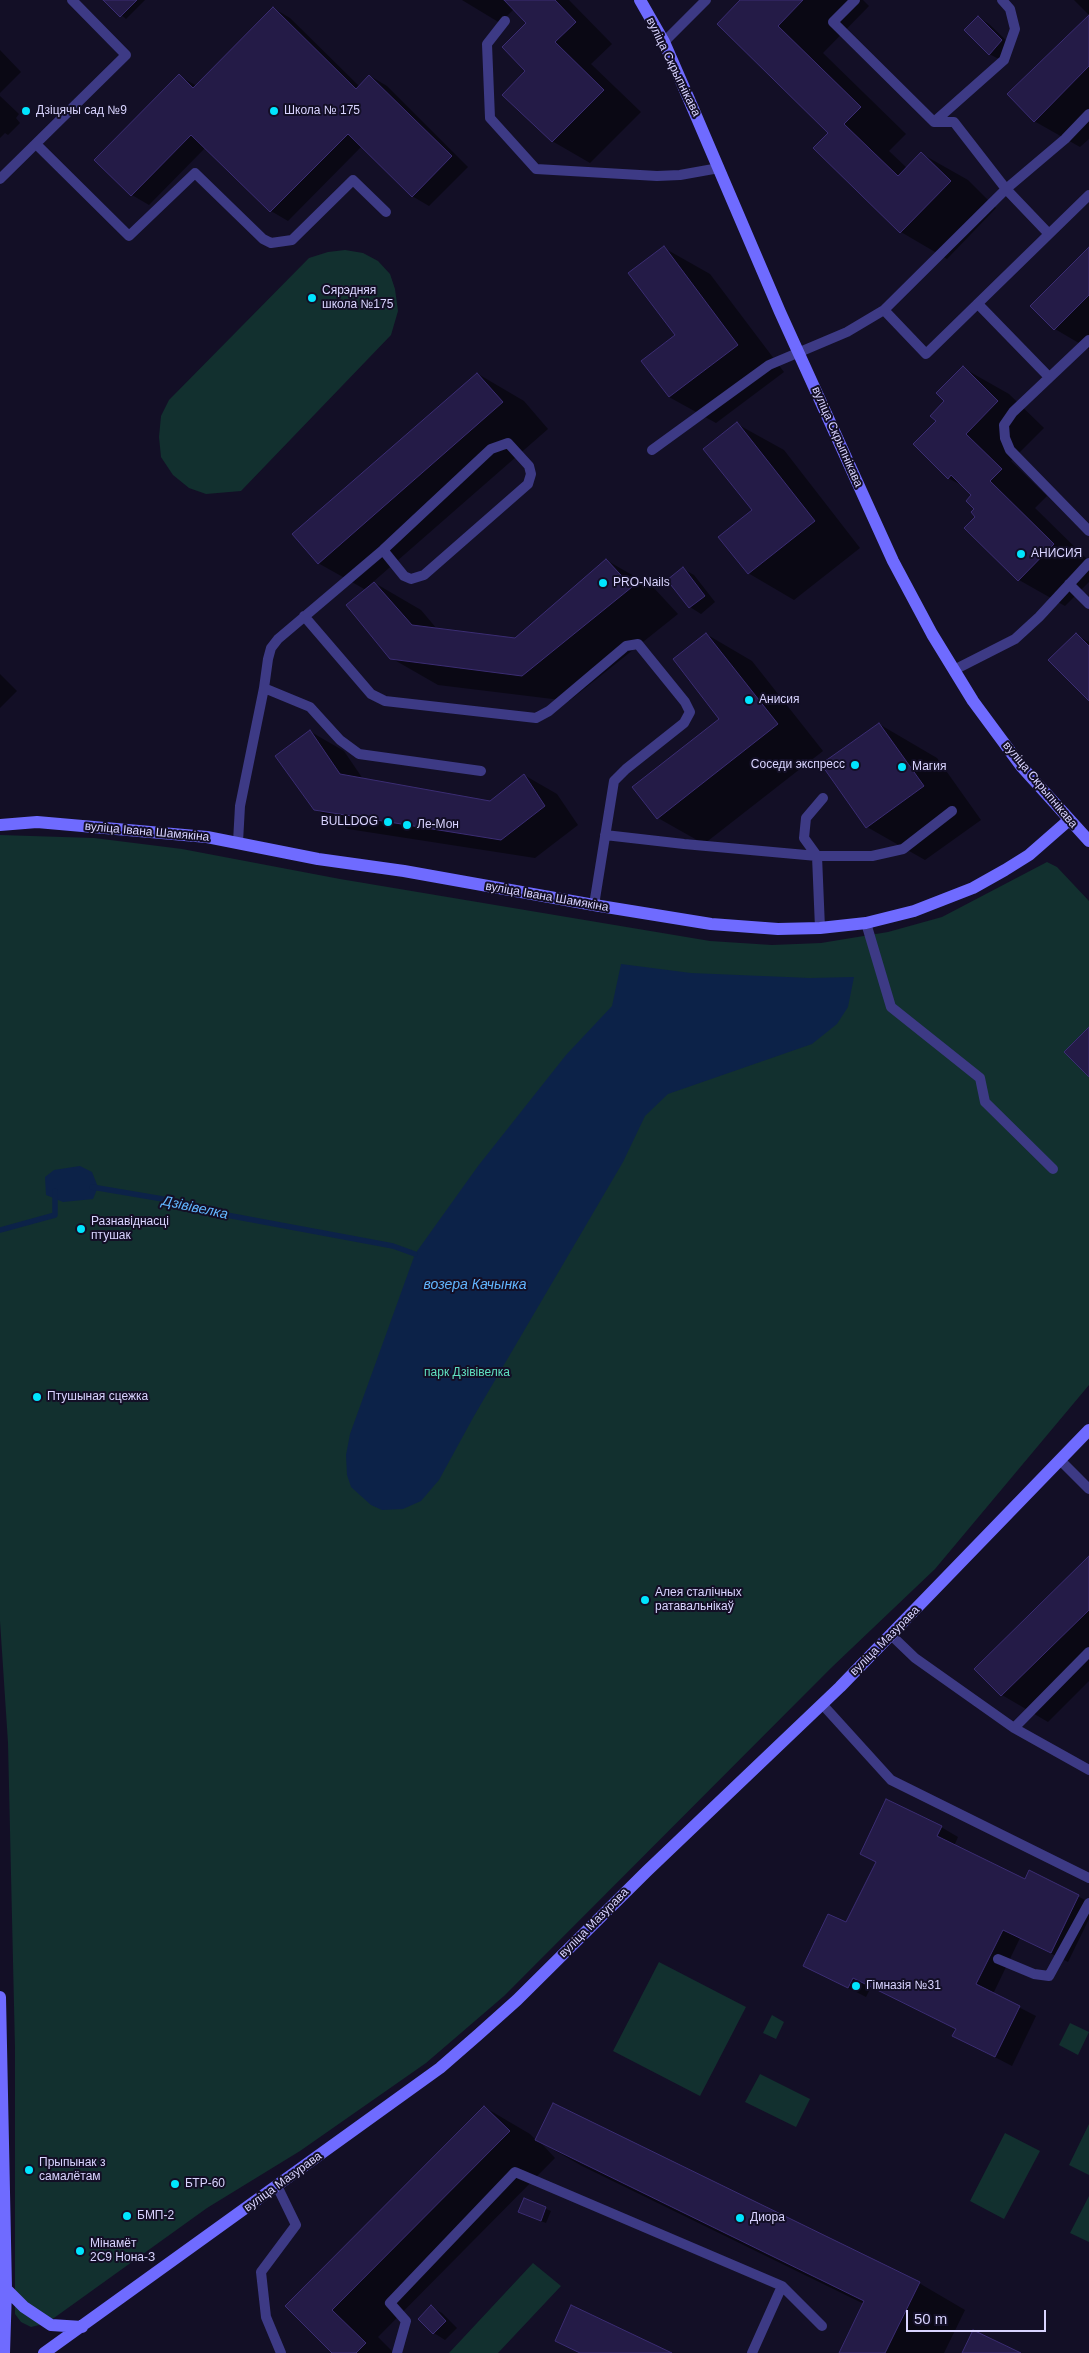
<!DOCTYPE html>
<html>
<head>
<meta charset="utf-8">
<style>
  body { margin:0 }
  #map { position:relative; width:1089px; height:2353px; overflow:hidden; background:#130f26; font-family:Arial,sans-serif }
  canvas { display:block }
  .scale { position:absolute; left:906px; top:2310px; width:140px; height:22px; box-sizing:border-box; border:2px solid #d9d4ff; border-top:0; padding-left:6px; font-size:15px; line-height:18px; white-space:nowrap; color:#d9d4ff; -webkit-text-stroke:4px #130f26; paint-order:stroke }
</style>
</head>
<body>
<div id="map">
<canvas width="1089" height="2353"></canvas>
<div class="scale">50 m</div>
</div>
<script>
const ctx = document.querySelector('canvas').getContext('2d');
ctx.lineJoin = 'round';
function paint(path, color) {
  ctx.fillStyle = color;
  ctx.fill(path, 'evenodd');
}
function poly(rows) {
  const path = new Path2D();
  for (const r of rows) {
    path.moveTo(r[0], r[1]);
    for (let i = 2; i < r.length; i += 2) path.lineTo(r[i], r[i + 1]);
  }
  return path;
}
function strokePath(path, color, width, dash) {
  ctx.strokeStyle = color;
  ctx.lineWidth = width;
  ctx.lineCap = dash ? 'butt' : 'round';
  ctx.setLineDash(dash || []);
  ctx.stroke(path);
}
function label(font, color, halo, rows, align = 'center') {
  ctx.font = font + ' Arial,sans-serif';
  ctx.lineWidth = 4;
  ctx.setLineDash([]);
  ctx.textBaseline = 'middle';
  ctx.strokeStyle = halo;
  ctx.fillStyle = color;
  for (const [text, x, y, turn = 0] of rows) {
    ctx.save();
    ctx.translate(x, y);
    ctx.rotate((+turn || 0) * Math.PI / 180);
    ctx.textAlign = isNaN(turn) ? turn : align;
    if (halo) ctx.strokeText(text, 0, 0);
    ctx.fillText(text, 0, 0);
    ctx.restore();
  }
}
paint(poly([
  [345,250,363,253,378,261,390,274,395,289,398,311,391,335,241,491,206,494,189,488,173,475,161,457,159,437,161,416,169,400,309,258,328,252],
  [0,835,94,838,182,849,340,879,710,941,772,945,821,943,888,932,942,917,1047,862,1057,867,1089,901,1089,1385,935,1569,831,1668,504,1996,426,2063,300,2151,207,2208,47,2323,31,2327,21,2322,15,2314,15,2049,8,1743,0,1621],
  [659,1962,746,2007,700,2096,613,2051],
  [772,2015,784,2022,776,2039,763,2033],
  [1070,2023,1089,2032,1078,2055,1059,2045],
  [760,2074,810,2099,796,2127,745,2102],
  [1089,2124,1089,2175,1069,2165],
  [1005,2133,1040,2151,1004,2219,970,2201],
  [1089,2196,1089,2242,1070,2233],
  [533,2263,561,2286,498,2353,449,2353]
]), '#12302f');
paint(poly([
  [621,964,691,973,810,978,854,977,848,1007,837,1024,812,1044,668,1094,645,1116,623,1162,474,1416,439,1480,421,1501,403,1509,382,1510,371,1505,351,1487,347,1475,346,1455,350,1434,415,1254,478,1166,566,1055,612,1006],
  [80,1166,92,1172,98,1187,93,1199,63,1202,46,1195,45,1177,54,1170]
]), '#0c2248');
paint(poly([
  [105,0,145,0,126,19],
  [462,0,569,0,612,44,591,64,641,112,590,163,552,141,527,71,528,23,514,9,500,23],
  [742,0,863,0,869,6,823,53,906,134,889,151,907,168,922,154,968,180,996,208,947,259,901,232,815,148,830,133],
  [1074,0,1089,0,1089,15],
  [273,8,290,18,360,87,370,76,387,86,468,167,429,206,412,196,362,146,288,221,271,211,206,147,149,205,132,195,179,76,197,86],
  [978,17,989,24,1013,47,1001,60,989,54],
  [1089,17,1089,139,1080,147,1034,121],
  [0,50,21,72,0,93],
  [0,96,19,114,16,118,20,123,8,135,5,133,0,138],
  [664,248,710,274,784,372,716,423,669,397,677,336],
  [1089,249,1089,349,1055,329,1032,306],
  [963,368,1009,394,1044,428,1011,461,1047,496,1035,508,1089,561,1089,582,1065,606,1019,580,977,517,973,495,965,487,948,478,937,421],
  [478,374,524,401,548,429,373,582,421,610,437,629,515,639,606,560,653,587,678,614,569,701,438,685,391,658,366,590,318,563],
  [737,424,784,450,860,548,794,600,748,573,754,510],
  [683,569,694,575,715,602,701,614,690,607],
  [706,634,752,661,823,751,704,844,658,818,721,719],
  [1076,635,1089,642,1089,699],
  [0,674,17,691,0,708],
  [879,724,937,758,981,820,925,860,867,827],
  [311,732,344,751,363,779,491,802,524,775,557,794,578,825,535,858,348,829,315,809],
  [1089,1559,1089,1681,1048,1722,1002,1695],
  [941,1827,958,1837,954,1846,1026,1881,1030,1872,1089,1902,1089,1919,1068,1962,1020,1938,993,1994,1036,2016,1012,2066,954,2036,957,2029,871,1987,866,1997,804,1965],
  [484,2107,530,2134,536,2140,919,2283,965,2310,944,2353,840,2353,864,2304,582,2166,540,2142,555,2158,378,2337,394,2353,333,2353,286,2306],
  [524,2200,551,2211,546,2223,525,2215],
  [431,2307,442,2313,457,2328,445,2340,434,2333,420,2319]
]), '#0007');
strokePath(poly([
  [92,1187,163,1199,205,1211,393,1246,415,1254],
  [0,1230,55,1215,55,1191]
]), '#0c2248', 5.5);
const building = poly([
  [103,0,137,0,120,17,103,0],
  [504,0,555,0,576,22,555,42,604,90,552,142,502,95,525,71,502,47,526,23,504,0],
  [740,0,803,0,778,26,861,107,844,124,898,176,921,152,951,181,900,233,813,148,828,133,717,24,740,0],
  [273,7,356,89,369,75,452,156,412,197,348,134,270,212,191,135,131,196,94,160,179,74,193,88,273,7],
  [1089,15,1089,66,1034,122,1007,94,1089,15],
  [978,16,1002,40,989,55,964,30,978,16],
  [664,246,738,345,669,397,641,361,675,335,628,273,664,246],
  [1089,247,1089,295,1054,330,1030,306,1089,247],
  [963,366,998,401,966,434,1002,469,990,481,1054,544,1018,581,964,528,975,517,971,512,974,509,966,501,971,495,951,475,948,479,913,444,936,421,930,416,944,401,936,393,963,366],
  [477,373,503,402,318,564,292,534,477,373],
  [737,422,815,521,748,574,718,537,752,510,703,449,737,422],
  [606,559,632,587,522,676,390,659,346,605,374,582,412,625,515,638,606,559],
  [683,567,705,596,689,608,667,580,683,567],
  [706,633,778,724,657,819,632,787,719,719,673,659,706,633],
  [1076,633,1089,646,1089,701,1048,660,1076,633],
  [879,723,924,786,866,828,821,764,879,723],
  [310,730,340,774,490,801,524,774,545,806,501,840,314,810,275,756,310,730],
  [1089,1027,1089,1077,1064,1052,1089,1027],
  [1089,1556,1089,1610,1001,1696,974,1669,1089,1556],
  [886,1799,942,1826,937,1836,1025,1879,1029,1870,1079,1895,1051,1953,1003,1930,976,1984,1020,2006,995,2057,952,2036,956,2029,853,1978,848,1988,803,1966,828,1914,846,1922,876,1862,860,1854,886,1799],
  [553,2103,920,2282,885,2353,839,2353,864,2301,535,2140,553,2103],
  [484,2106,510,2131,332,2310,366,2343,356,2353,332,2353,285,2306,484,2106],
  [524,2198,546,2207,541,2221,518,2212,524,2198],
  [431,2305,446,2321,433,2334,418,2319,431,2305],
  [571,2305,672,2353,580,2353,555,2341,571,2305],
  [973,2330,1021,2353,962,2353,973,2330]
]);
paint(building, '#241b47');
strokePath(building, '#3b2d73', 1);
strokePath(poly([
  [855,0,833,22,934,122,954,122,1006,189,1049,234],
  [505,21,487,44,490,118,536,169,657,176,680,175,719,168],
  [664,42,706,0],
  [934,122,1004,60,1015,29,1010,9,1002,0],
  [36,144,129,236,195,173,263,239,271,243,292,240,353,180,386,212],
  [0,179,126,55,72,0],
  [978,304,1049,377],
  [884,310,926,354,1089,195],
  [1089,340,1013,412,1004,425,1005,438,1010,450,1089,531],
  [652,450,769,365,847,332,884,310,1006,189,1065,139,1089,114],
  [1069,584,1089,604],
  [304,616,371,694,385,701,536,718,549,711,626,646,638,644,685,702,690,712,684,723,626,769,614,781,594,905],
  [954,670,1015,639,1039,617,1089,563],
  [264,688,310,707,340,740,359,754,481,771],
  [605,835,684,844,817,856,872,856,903,849,952,811],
  [238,842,240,806,264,688,268,659,271,648,278,639,383,550,491,449,508,443,529,466,531,474,528,484,424,575,411,579,404,576,383,550],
  [866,923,891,1007,980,1078,985,1102,1053,1169],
  [820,928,817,856,804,838,806,818,823,798],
  [1060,1460,1089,1489],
  [891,1635,915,1658,1014,1728,1089,1770],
  [822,1704,891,1780,1089,1878],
  [1014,1728,1089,1652],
  [998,1959,1034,1974,1049,1976,1089,1903],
  [277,2186,296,2225,261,2272,266,2317,281,2353],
  [397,2353,406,2321,390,2303,515,2172,782,2286,822,2326],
  [752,2353,782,2286]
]), '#3d3a85', 10);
strokePath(poly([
  [640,0,664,42,688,97,780,312,893,561,932,634,973,701,1021,766,1089,841],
  [0,825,37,822,207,837,318,859,404,871,594,905,711,924,778,929,820,928,866,923,914,911,973,888,1005,870,1029,855,1069,820],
  [0,1997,6,2289,4,2353],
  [6,2289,24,2307,51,2325,82,2327],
  [44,2353,440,2068,479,2034,517,2000,647,1871,840,1687,1089,1430]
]), '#6f6bff', 12);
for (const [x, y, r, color] of [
  [26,111,5,"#00e5ff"],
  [274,111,5,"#00e5ff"],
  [312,298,5,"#00e5ff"],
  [1021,554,5,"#00e5ff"],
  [603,583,5,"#00e5ff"],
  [749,700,5,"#00e5ff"],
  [855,765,5,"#00e5ff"],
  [902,767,5,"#00e5ff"],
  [388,822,5,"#00e5ff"],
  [407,825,5,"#00e5ff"],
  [81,1229,5,"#00e5ff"],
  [37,1397,5,"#00e5ff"],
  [645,1600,5,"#00e5ff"],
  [856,1986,5,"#00e5ff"],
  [29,2170,5,"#00e5ff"],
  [175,2184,5,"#00e5ff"],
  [127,2216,5,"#00e5ff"],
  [740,2218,5,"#00e5ff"],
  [80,2251,5,"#00e5ff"]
]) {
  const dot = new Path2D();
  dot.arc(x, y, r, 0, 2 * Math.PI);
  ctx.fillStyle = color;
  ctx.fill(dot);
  strokePath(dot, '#130f26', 2);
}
label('12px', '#d9d4ff', '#130f26', [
  ["вуліца Скрыпнікава",673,67,64],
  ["вуліца Скрыпнікава",837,437,66],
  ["вуліца Скрыпнікава",1040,785,50],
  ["вуліца Івана Шамякіна",147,832,5],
  ["вуліца Івана Шамякіна",547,897,10],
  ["вуліца Мазурава",885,1641,-45],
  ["вуліца Мазурава",594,1923,-45],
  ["вуліца Мазурава",283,2182,-36]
]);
label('12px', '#d9d4ff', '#130f26', [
  ["Дзіцячы сад №9",36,111],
  ["Школа № 175",284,111],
  ["Сярэдняя",322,291],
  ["школа №175",322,305],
  ["АНИСИЯ",1031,554],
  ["PRO-Nails",613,583],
  ["Анисия",759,700],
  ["Соседи экспресс",845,765,"right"],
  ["Магия",912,767],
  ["BULLDOG",378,822,"right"],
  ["Ле-Мон",417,825],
  ["Разнавіднасці",91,1222],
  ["птушак",91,1236],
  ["Птушыная сцежка",47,1397],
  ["Алея сталічных",655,1593],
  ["ратавальнікаў",655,1607],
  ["Гімназія №31",866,1986],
  ["Прыпынак з",39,2163],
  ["самалётам",39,2177],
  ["БТР-60",185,2184],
  ["БМП-2",137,2216],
  ["Диора",750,2218],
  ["Мінамёт",90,2244],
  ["2С9 Нона-З",90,2258]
], 'left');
label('12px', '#5fe0c0', '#130f26', [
  ["парк Дзівівелка",467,1373]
]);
label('italic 14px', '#62b6ff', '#130f26', [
  ["Дзівівелка",195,1208,12],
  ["возера Качынка",475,1285]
]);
</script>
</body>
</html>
